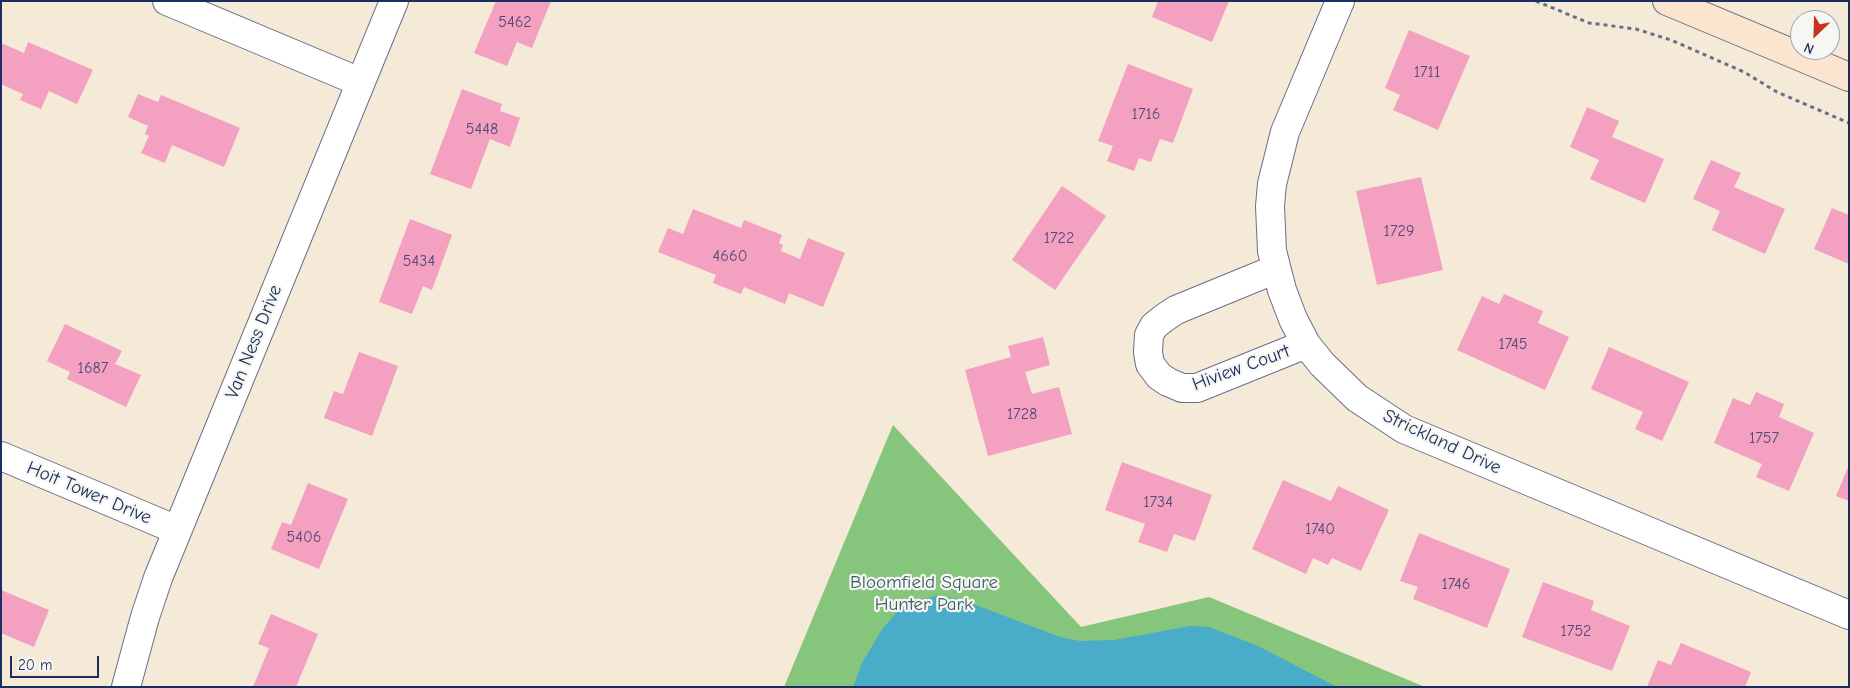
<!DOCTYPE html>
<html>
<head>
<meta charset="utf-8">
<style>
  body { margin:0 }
  #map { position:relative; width:1850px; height:688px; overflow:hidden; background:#f5e9d7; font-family:"Comic Neue",sans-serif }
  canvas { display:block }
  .frame { position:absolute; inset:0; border:2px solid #1b2f5e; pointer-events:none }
  .north { position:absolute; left:1790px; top:10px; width:50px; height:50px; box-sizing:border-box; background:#f6f6f2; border:1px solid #9ea6b7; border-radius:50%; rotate:204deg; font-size:14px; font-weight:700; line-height:20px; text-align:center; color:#1b2f5e }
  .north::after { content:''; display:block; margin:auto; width:18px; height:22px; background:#c8321e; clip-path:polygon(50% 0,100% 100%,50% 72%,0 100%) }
  .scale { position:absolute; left:10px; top:656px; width:89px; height:22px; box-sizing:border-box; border:2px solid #1b2f5e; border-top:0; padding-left:6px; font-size:15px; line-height:18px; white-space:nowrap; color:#1b2f5e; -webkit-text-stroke:4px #f6f6f2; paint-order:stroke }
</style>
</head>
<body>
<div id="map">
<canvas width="1850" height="688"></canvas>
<div class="frame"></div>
<div class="north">N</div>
<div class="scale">20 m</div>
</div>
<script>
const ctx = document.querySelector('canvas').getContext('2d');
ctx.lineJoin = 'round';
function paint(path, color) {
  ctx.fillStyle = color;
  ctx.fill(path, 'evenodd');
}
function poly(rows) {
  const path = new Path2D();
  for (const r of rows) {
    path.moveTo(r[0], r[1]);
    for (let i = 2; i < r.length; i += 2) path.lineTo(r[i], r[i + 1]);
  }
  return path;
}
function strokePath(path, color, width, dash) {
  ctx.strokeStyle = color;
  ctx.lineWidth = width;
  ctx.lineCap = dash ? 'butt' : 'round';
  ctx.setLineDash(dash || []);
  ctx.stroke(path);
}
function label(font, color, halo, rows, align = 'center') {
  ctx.font = font + ' "Comic Neue",sans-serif';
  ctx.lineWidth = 4.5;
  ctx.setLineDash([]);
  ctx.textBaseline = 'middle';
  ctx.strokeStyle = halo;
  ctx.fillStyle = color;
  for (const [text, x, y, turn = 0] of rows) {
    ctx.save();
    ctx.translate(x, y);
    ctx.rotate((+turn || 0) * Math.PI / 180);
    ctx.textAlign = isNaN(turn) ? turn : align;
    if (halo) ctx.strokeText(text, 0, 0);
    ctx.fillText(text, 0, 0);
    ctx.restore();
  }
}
paint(poly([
  [893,425,1081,627,1209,597,1425,687,784,687]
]), '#85c57c');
paint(poly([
  [936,596,960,599,1060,637,1080,641,1114,640,1190,626,1209,627,1258,646,1337,687,853,687,862,663,883,628,899,610,908,603]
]), '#49acc9');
paint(poly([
  [496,1,551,1,532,48,517,42,507,66,474,53],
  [1158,1,1229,1,1212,42,1152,17],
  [1409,30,1470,56,1438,130,1393,110,1400,95,1385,88],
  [28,42,93,70,77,104,49,91,41,109,20,100,23,94,1,84,1,43,24,53],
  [1128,64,1193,89,1173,143,1160,139,1151,162,1139,158,1134,171,1107,161,1113,146,1098,141],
  [462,89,502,104,500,111,520,118,510,147,490,139,471,189,430,174],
  [138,94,158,102,161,95,240,128,224,167,172,145,165,163,141,153,149,136,145,134,148,126,128,117],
  [1587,107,1619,121,1612,137,1664,159,1645,203,1590,179,1599,160,1570,147],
  [1711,160,1741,173,1734,187,1785,209,1765,254,1712,230,1720,211,1693,199],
  [1421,177,1443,270,1377,285,1356,191],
  [1062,186,1106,216,1055,290,1012,260],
  [1832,208,1849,215,1849,264,1814,249],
  [693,209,741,228,744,220,782,235,779,243,783,245,781,251,800,259,808,238,845,253,823,307,789,293,785,304,744,287,741,294,713,283,716,275,658,252,668,228,683,234],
  [410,219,452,235,432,290,423,286,412,314,379,302],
  [1504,294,1543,311,1538,323,1569,337,1545,390,1457,350,1482,296,1499,304],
  [65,324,122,351,115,364,141,375,126,407,67,379,70,372,47,361],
  [1043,337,1050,365,1025,372,1032,394,1059,387,1072,434,988,456,965,370,1011,357,1008,346],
  [1609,347,1689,382,1662,441,1635,429,1643,412,1591,389],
  [359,352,398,366,372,436,324,418,334,391,343,394],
  [1756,392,1784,404,1779,417,1814,433,1789,491,1756,477,1762,464,1714,443,1733,398,1750,405],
  [1122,462,1212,495,1195,541,1174,534,1167,552,1138,542,1145,524,1105,510],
  [1849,465,1849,501,1836,496],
  [1283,480,1331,501,1338,486,1389,510,1361,571,1332,558,1328,565,1313,558,1306,574,1252,549],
  [308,483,348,499,319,569,271,549,282,522,291,525],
  [1419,533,1510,569,1487,628,1413,599,1418,587,1400,581],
  [1543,582,1594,601,1591,610,1630,626,1612,671,1522,637],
  [1,590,49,610,34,647,1,633],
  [271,614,318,634,296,687,253,687,269,648,258,644],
  [1681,643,1751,672,1745,687,1647,687,1658,660,1671,665]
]), '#f3a0c1');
const street = poly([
  [167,1,360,82],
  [1340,1,1285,132,1272,184,1270,206,1272,251,1282,290,1293,319,1306,344,1322,364,1357,398,1404,429,1849,615],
  [1276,269,1176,310,1164,318,1154,326,1149,335,1148,352,1150,364,1159,376,1168,382,1182,388,1197,388,1306,344],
  [1,456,177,530],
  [126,687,145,617,158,578,394,1]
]);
const secondary = poly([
  [1667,1,1849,77]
]);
strokePath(street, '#677088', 30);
strokePath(secondary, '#677088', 30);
strokePath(poly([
  [1536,1,1589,23,1636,29,1671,40,1744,72,1777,92,1849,123]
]), '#677088', 3, [4, 4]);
strokePath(street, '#fff', 28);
strokePath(secondary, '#fce5cf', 28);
label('16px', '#514b77', null, [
  ["5462",515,22],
  ["1711",1427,72],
  ["1716",1146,114],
  ["5448",482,129],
  ["1729",1399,231],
  ["1722",1059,238],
  ["4660",730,256],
  ["5434",419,261],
  ["1745",1513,344],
  ["1687",93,368],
  ["1728",1022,414],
  ["1757",1764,438],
  ["1734",1158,502],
  ["1740",1320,529],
  ["5406",304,537],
  ["1746",1456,584],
  ["1752",1576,631]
]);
label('19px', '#1b2f5e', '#f6f6f2', [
  ["Van Ness Drive",254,342,-68],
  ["Hiview Court",1241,368,-20],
  ["Strickland Drive",1442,442,25],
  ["Hoit Tower Drive",89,493,23]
]);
label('19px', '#3b5c67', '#f6f6f2', [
  ["Bloomfield Square",924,583],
  ["Hunter Park",924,605]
]);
</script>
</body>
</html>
